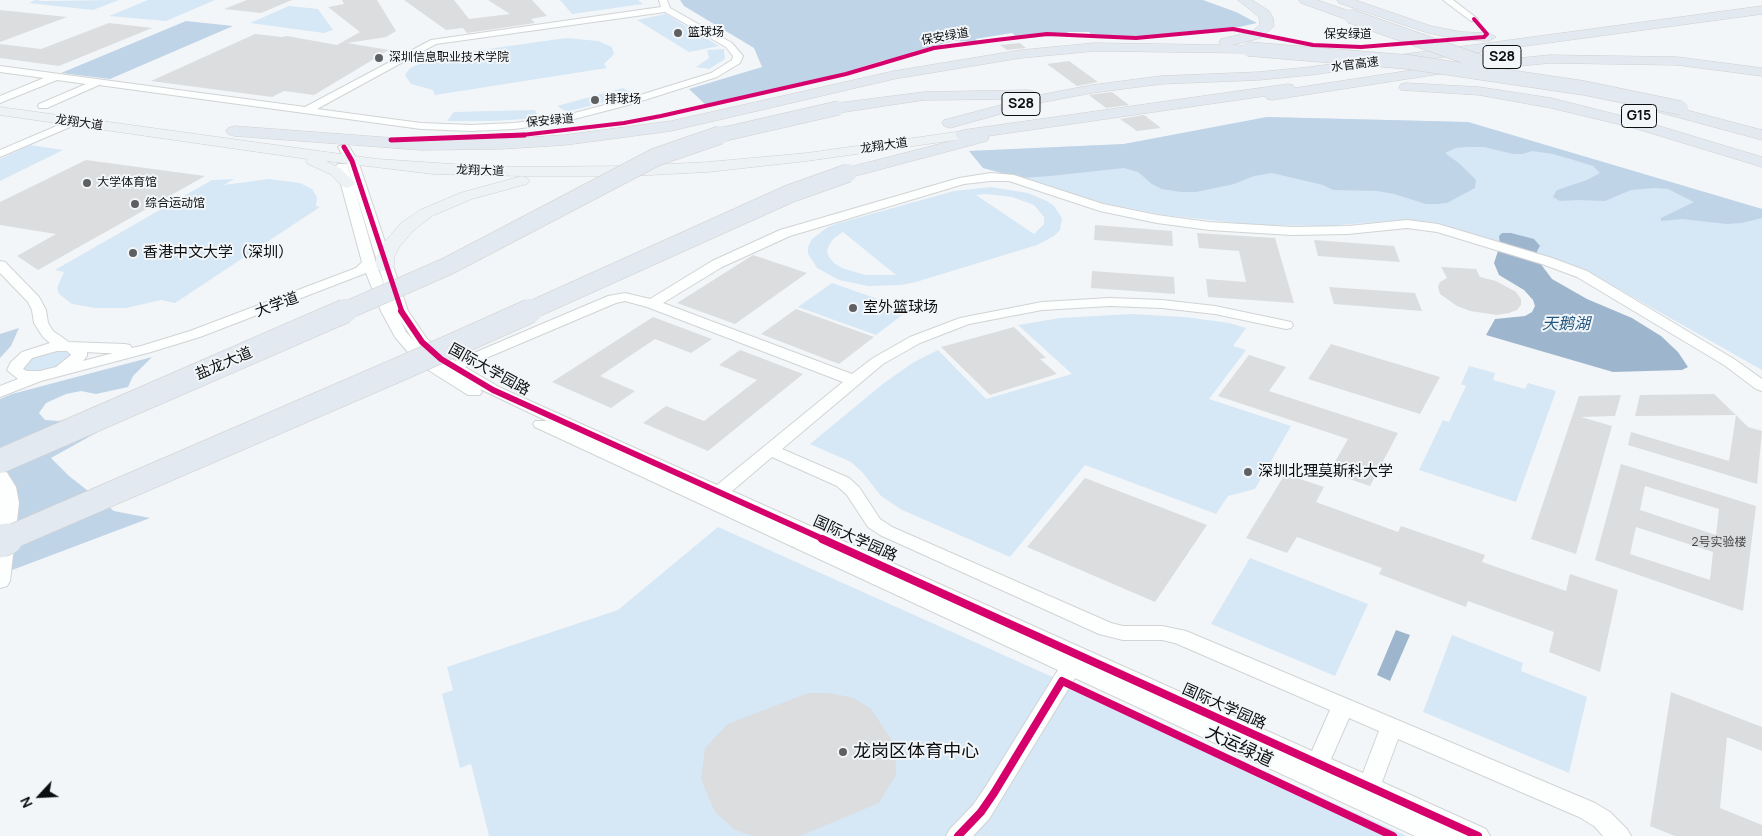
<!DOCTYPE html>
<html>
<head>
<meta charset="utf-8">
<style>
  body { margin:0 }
  #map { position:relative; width:1762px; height:836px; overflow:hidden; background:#f3f6f8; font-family:Manrope,sans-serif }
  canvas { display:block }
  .north { position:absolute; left:15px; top:771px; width:50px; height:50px; -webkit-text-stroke:4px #f2f6f9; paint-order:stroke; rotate:245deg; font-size:14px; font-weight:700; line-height:20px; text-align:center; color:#0d0e0f }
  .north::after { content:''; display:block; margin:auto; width:18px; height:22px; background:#0d0e0f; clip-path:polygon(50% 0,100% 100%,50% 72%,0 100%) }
</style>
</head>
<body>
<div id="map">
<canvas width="1762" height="836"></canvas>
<div class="north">N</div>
</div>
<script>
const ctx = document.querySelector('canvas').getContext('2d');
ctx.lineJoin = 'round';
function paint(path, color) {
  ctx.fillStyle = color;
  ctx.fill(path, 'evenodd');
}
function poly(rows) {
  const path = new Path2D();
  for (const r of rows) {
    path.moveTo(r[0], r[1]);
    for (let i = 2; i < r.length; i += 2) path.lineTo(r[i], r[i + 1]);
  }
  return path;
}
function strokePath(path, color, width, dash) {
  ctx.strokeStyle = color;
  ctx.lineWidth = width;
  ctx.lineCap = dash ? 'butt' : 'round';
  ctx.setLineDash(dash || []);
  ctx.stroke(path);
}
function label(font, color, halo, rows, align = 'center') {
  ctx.font = font + ' Manrope,"Noto Sans SC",sans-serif';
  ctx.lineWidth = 4;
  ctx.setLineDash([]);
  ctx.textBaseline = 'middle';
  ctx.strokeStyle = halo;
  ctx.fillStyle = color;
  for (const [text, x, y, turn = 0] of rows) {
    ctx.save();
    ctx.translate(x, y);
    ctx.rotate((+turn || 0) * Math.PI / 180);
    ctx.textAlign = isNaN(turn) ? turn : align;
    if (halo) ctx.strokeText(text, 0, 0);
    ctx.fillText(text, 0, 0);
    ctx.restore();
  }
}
paint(poly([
  [35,0,43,1,119,0,93,10,29,3],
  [148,0,215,0,166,21,109,16],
  [560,0,638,0,643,4,572,14],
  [289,6,318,9,333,30,324,33,250,23],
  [666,14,719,46,689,52,637,20],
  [566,38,598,41,612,47,614,54,604,64,607,68,435,95,433,90,411,84,405,75,410,68,438,56],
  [724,49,725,59,709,69,696,67,709,58,707,50],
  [623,88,633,94,567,112,557,106],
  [535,110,539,118,493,121,447,121,454,112],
  [1267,117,1468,122,1762,209,1762,370,1587,271,1449,227,1429,222,1401,220,1328,226,1256,225,1164,215,1106,204,1002,172,983,168,969,151,1124,144],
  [30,145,63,150,0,181,0,159],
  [234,179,224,185,269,179,300,183,312,189,317,197,316,206,320,207,175,303,161,300,126,308,95,308,72,304,59,294,57,288,64,272,55,270,212,180],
  [991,187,1028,193,1047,201,1054,206,1062,218,1060,230,1054,236,1037,245,916,282,901,285,868,286,839,280,817,268,808,254,808,247,812,239,828,227,839,223,954,191],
  [986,194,1012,197,1034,205,1044,217,1044,224,1034,234,976,195],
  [843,232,896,275,865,275,842,268,834,263,829,257,827,251,829,245,834,238],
  [832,283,909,310,876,335,798,307],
  [1132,314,1185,317,1229,323,1246,328,1233,346,1246,350,1209,399,1291,426,1255,489,1228,496,1216,514,1085,465,1010,557,902,510,881,496,863,473,851,462,810,444,884,383,914,362,938,350,986,399,1072,374,1018,325,1060,318],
  [66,350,72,354,68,362,47,372,26,371,23,369,25,362,44,351],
  [1469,366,1495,373,1493,380,1525,389,1528,383,1556,391,1516,502,1419,470,1443,420,1449,422,1466,386,1461,384],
  [718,527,1407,836,489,836,471,764,460,768,442,694,453,690,447,667,618,610],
  [1250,558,1368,604,1335,676,1211,624],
  [1452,635,1523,663,1521,671,1587,697,1569,773,1423,712]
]), '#d6e7f6');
paint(poly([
  [680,0,1203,0,1236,12,1257,23,1216,32,1129,38,1092,35,1089,32,1067,32,1069,34,1019,39,1012,33,975,39,979,42,954,41,912,52,915,55,892,62,884,60,831,77,708,107,689,89,762,67,754,48,684,6],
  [186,21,233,26,110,79,61,73],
  [1267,117,1468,122,1762,209,1762,218,1741,223,1727,224,1682,219,1661,221,1661,218,1694,202,1668,189,1655,188,1631,190,1605,201,1578,200,1560,201,1553,197,1557,190,1587,180,1600,173,1593,166,1577,161,1553,154,1532,151,1522,154,1513,154,1484,147,1467,147,1456,148,1445,153,1460,164,1476,180,1475,188,1447,203,1437,204,1426,204,1394,194,1378,191,1333,190,1323,185,1272,173,1254,176,1234,184,1196,192,1181,192,1162,189,1152,184,1138,172,1124,168,1050,176,1020,178,983,168,969,151,1124,144],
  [19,328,11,346,0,358,0,334],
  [152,357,133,376,128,387,96,394,81,391,66,394,46,403,39,413,45,420,59,421,70,418,95,406,123,400,121,419,51,458,69,476,114,511,150,518,7,572,17,501,15,485,0,468,0,399,12,394]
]), '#c0d4e7');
paint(poly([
  [1502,233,1511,233,1534,239,1540,246,1537,251,1540,263,1552,279,1587,299,1632,318,1661,336,1678,352,1688,367,1682,370,1613,372,1486,335,1495,319,1525,316,1532,312,1535,306,1533,300,1524,290,1499,275,1494,263,1500,245,1499,236],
  [1396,630,1410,635,1390,681,1377,675]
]), '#9eb6cd');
paint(poly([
  [247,0,292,0,261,13,224,9],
  [342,0,377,0,396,31,386,37,347,43,389,50,314,95,284,91,272,97,151,81,255,34,282,37,287,36,337,45,360,32,328,7,344,4],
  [404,0,454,0,469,19,510,14,488,0,532,0,547,16,531,19,535,23,467,33,463,28,446,30],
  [0,10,67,17,0,42],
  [109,23,152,28,59,66,0,58,0,44,41,49],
  [1020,43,1026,48,1007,50,1000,45],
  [1069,61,1098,82,1077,86,1047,64],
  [1112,92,1129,105,1106,108,1089,95],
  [1144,115,1161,128,1137,131,1120,119],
  [86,160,205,176,38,270,17,256,56,234,0,225,0,202],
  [1095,225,1172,231,1173,246,1094,240],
  [1197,233,1275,238,1294,303,1208,297,1206,279,1246,282,1239,251,1199,248],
  [1314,240,1394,246,1400,262,1318,256],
  [753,255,807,273,735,324,677,303],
  [1441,267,1476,269,1480,277,1496,281,1516,292,1521,299,1521,305,1517,310,1509,313,1497,315,1470,311,1457,306,1440,294,1438,287,1440,282,1447,278],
  [1092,271,1174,277,1175,294,1091,288],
  [1329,287,1415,293,1422,311,1334,304],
  [796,309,874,337,839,364,761,334],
  [653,317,712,339,691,353,655,339,600,376,635,391,611,408,552,382],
  [1014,327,1046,358,1040,359,1057,374,990,395,941,347],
  [1331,344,1440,377,1420,414,1308,379],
  [740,350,803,374,708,451,643,423,666,406,704,421,757,380,719,365],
  [1249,355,1286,367,1269,391,1398,433,1370,486,1329,472,1348,439,1218,396],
  [1714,394,1736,415,1635,416,1640,395],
  [1621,395,1615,416,1581,417,1612,426,1576,554,1531,539,1579,396],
  [1736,415,1748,427,1762,431,1757,484,1628,445,1631,432,1729,461],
  [1621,464,1756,506,1743,611,1595,560],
  [1645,486,1719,509,1716,535,1640,510],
  [1636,527,1713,552,1710,580,1630,554],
  [1285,474,1324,487,1316,502,1398,532,1401,526,1485,555,1482,562,1566,591,1570,574,1618,590,1600,672,1549,652,1554,632,1468,601,1466,607,1379,574,1382,568,1297,537,1287,553,1246,538],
  [1085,478,1207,525,1155,602,1027,547],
  [1671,692,1762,727,1762,751,1727,737,1720,808,1762,825,1762,836,1675,836,1650,826],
  [808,693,829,693,854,698,871,709,895,745,896,775,879,803,800,836,753,836,735,830,715,812,701,779,705,748,728,724]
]), '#dbdddf');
const minor = poly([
  [659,0,667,0,670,8,732,43,743,56,740,63,717,77,632,104,559,123,514,129,471,131,421,129,99,85,47,108,39,108,38,106,39,104,86,84,57,80,0,103,0,96,44,78,0,72,0,66,305,107,431,40,661,7,659,0],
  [665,12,726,47,733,56,732,60,711,73,624,100,559,117,514,123,471,125,421,123,317,109,436,44,665,12],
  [1443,0,1453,0,1478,19,1477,21,1471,21,1443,0],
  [73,119,77,120,78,122,77,124,0,157,0,150,73,119],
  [344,144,348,145,358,161,408,311,427,339,455,361,608,296,625,293,650,299,712,261,780,230,959,178,991,173,1014,175,1103,204,1157,215,1209,222,1292,227,1348,226,1407,220,1438,224,1552,258,1587,271,1734,359,1762,379,1762,391,1756,389,1724,365,1577,277,1542,264,1437,232,1407,228,1348,234,1292,235,1209,230,1157,223,1100,211,1009,181,991,181,964,184,790,236,722,267,663,303,852,374,873,358,910,337,960,318,1042,302,1110,298,1162,300,1215,306,1291,322,1293,325,1291,328,1286,329,1215,314,1162,308,1110,306,1042,310,969,324,920,343,883,364,782,449,849,478,859,487,880,519,892,527,1111,623,1123,626,1162,626,1186,631,1595,803,1610,812,1627,829,1631,836,1603,836,1594,826,1579,817,1398,739,1382,782,1486,829,1490,836,1415,836,1075,678,989,819,973,836,946,836,950,829,973,805,986,786,1058,670,535,427,533,424,535,421,547,421,480,389,482,392,480,395,468,395,425,368,412,357,395,337,381,311,366,273,200,337,151,352,41,381,0,397,0,386,18,379,7,370,11,362,22,352,50,343,43,337,34,323,32,310,28,302,0,273,0,261,5,262,39,297,46,310,48,323,53,331,69,342,125,344,130,345,132,348,141,346,190,331,356,268,362,262,336,166,338,164,346,164,348,166,376,263,386,290,346,161,338,147,344,144],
  [625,301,647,307,843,382,717,485,499,387,465,367,616,303,625,301],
  [400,320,414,341,406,332,400,320],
  [57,351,67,351,71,355,56,367,40,371,27,371,23,369,32,358,57,351],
  [87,352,102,353,113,353,83,361,87,356,87,352],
  [772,457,837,486,847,495,868,527,880,535,1099,634,1123,640,1162,640,1175,643,1330,710,1312,751,732,491,772,457],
  [1349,718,1379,731,1363,773,1331,759,1349,718],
  [0,470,6,471,16,487,19,503,10,581,7,586,0,588,0,470]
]);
const major = poly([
  [0,107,377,159,497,167,631,166,708,162,807,153,963,131,968,132,970,135,968,138,963,139,807,161,708,172,631,176,522,176,527,178,530,181,527,184,472,199,432,216,413,231,400,246,394,257,394,266,391,270,385,271,379,270,376,266,376,257,383,244,401,223,420,210,460,193,522,176,433,174,326,161,340,168,355,183,352,186,347,188,342,186,330,174,308,164,306,161,307,159,0,115,0,107]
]);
const highway = poly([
  [1238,0,1252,0,1269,11,1273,18,1274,26,1261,38,1232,45,1253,46,1255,49,1248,53,1095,51,1021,58,894,79,671,131,565,145,501,149,421,150,234,136,228,134,226,131,228,128,234,126,421,140,501,139,565,135,671,121,894,71,1021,50,1095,43,1221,45,1219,42,1221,39,1251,32,1260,25,1259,17,1238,0],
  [1299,0,1317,0,1355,13,1356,16,1355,19,1345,19,1301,3,1299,0],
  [1337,0,1355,0,1431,26,1462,32,1489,33,1496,37,1489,41,1462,40,1428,33,1339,3,1337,0],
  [1762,6,1762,14,1310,75,1259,80,1161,84,1092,93,1044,102,950,128,944,126,942,123,944,120,1024,99,924,100,838,113,833,111,830,108,833,105,838,103,924,92,1028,90,1033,91,1035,94,1034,96,1092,85,1161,76,1259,72,1310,67,1762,6],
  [1550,55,1677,57,1762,68,1762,76,1677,65,1550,63,1439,74,1272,100,1267,99,1265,96,988,136,989,138,987,141,848,178,842,177,839,173,842,169,959,139,955,135,957,132,963,130,1288,84,1293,85,1295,88,1439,66,1550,55],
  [1406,83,1479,87,1551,98,1646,122,1762,157,1762,167,1634,128,1551,108,1479,95,1401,90,1399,87,1401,84,1406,83],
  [1652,101,1762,130,1762,140,1647,109,1644,106,1647,103,1652,101]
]);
strokePath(minor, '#d1d3d4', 2);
strokePath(major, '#cfd0d1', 1);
strokePath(highway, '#cfd0d1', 1);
paint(minor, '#fdfefe');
paint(major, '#edf2f5');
paint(highway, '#e3e9f0');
const highwayBridgeFar3 = poly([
  [1350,16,1481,62],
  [1248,49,1408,62,1584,88,1681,108],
  [716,136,838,108]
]);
const highwayBridgeFar2 = poly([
  [343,312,448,266,656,157,720,135],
  [527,312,789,194,848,173]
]);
const highwayBridgeFar1 = poly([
  [0,461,345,311],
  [4,540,400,369,530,311]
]);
const highwayBridge = poly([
  [0,542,7,539]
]);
strokePath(highwayBridgeFar3, '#cfd0d1', 15, []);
strokePath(highwayBridgeFar2, '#cfd0d1', 19, []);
strokePath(highwayBridgeFar1, '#cfd0d1', 25, []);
strokePath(highwayBridge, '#cfd0d1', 32, []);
strokePath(highwayBridgeFar3, '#e3e9f0', 14);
strokePath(highwayBridgeFar2, '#e3e9f0', 18);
strokePath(highwayBridgeFar1, '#e3e9f0', 24);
strokePath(highwayBridge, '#e3e9f0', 31);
strokePath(poly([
  [494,136,522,135,624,123,661,116,846,74,934,48,996,40,1047,34,1136,38,1233,29,1313,45,1361,47,1484,37,1487,34,1474,19]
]), '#d6006c', 4);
strokePath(poly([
  [391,140,524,135],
  [344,147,352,161,402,312]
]), '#d6006c', 5);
strokePath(poly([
  [401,311,422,342,441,359,493,390,825,540]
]), '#d6006c', 6);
strokePath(poly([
  [822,539,1478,836],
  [958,836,981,812,994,793,1062,681,1393,836]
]), '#d6006c', 8);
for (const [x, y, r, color] of [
  [678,33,5,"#5e5f61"],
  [379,58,5,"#5e5f61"],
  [595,100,5,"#5e5f61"],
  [87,183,5,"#5e5f61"],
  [135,204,5,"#5e5f61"],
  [133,253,5,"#5e5f61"],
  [853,308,5,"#5e5f61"],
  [1248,472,5,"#5e5f61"],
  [843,752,5,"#5e5f61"]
]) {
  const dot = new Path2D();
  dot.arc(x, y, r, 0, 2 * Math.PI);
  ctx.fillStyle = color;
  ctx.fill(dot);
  strokePath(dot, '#f2f6f9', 2);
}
label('12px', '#0d0e0f', '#f2f6f9', [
  ["篮球场",688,33],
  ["深圳信息职业技术学院",389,58],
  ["排球场",605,100],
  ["大学体育馆",97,183],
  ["综合运动馆",145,204]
], 'left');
label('12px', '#0d0e0f', '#f2f6f9', [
  ["保安绿道",1348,35],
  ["保安绿道",945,37,-10],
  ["水官高速",1355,65,-7],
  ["保安绿道",550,121,-5],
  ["龙翔大道",79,123,8],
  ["龙翔大道",884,146,-8],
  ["龙翔大道",480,171,2]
]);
label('12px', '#404243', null, [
  ["2号实验楼",1719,543]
]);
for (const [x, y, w] of [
  [1502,57,38],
  [1021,104,38],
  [1639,116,35]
]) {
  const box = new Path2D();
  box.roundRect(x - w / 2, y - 11.5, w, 23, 4);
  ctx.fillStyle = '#f2f6f9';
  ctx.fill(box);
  strokePath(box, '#0d0e0f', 1);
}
label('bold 14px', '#0d0e0f', null, [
  ["S28",1502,57],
  ["S28",1021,104],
  ["G15",1639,116]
]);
label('15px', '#0d0e0f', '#f2f6f9', [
  ["香港中文大学（深圳）",143,253],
  ["室外篮球场",863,308],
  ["深圳北理莫斯科大学",1258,472]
], 'left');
label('15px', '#0d0e0f', '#f2f6f9', [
  ["大学道",277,305,-20],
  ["盐龙大道",224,364,-23],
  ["国际大学园路",489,370,29],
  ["国际大学园路",855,539,24],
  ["国际大学园路",1224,707,24]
]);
label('italic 16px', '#255983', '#f2f6f9', [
  ["天鹅湖",1566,325]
]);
label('18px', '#0d0e0f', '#f2f6f9', [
  ["大运绿道",1239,747,25]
]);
label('18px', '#0d0e0f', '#f2f6f9', [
  ["龙岗区体育中心",853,752]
], 'left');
</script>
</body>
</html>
